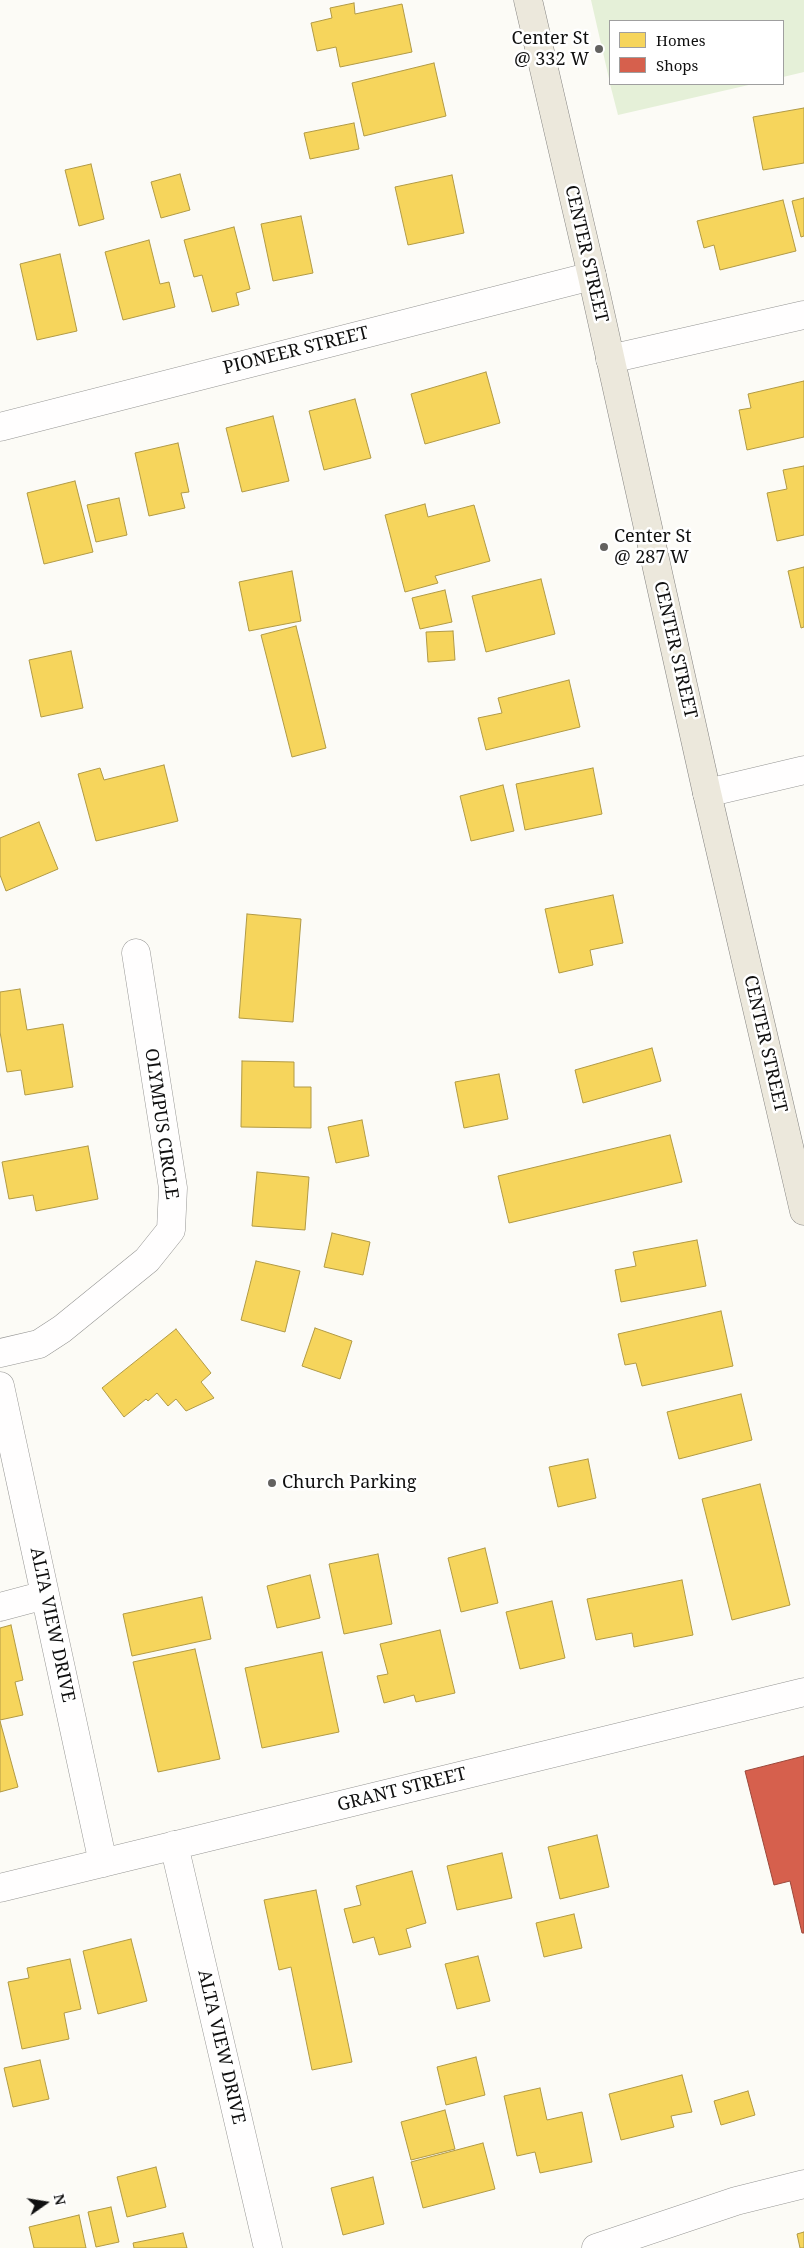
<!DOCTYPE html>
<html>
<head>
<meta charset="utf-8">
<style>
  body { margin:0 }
  #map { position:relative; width:804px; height:2248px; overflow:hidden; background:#fcfbf6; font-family:"Noto Serif",serif }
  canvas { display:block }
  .legend { position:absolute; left:609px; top:20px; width:175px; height:65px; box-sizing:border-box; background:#fff; border:1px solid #9f9f9f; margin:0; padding:6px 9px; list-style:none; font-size:15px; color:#101010 }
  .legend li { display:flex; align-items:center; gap:10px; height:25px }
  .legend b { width:25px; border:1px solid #9f9f9f }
  .north { position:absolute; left:20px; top:2178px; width:50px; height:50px; -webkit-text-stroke:4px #fff; paint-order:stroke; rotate:77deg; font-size:14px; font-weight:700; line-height:20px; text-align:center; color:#101010 }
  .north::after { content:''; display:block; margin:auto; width:18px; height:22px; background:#101010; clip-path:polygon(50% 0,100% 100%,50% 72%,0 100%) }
</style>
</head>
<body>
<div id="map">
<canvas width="804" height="2248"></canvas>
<ul class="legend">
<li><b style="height:14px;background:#f6d55c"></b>Homes</li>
<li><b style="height:14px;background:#d6604d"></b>Shops</li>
</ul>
<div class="north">N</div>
</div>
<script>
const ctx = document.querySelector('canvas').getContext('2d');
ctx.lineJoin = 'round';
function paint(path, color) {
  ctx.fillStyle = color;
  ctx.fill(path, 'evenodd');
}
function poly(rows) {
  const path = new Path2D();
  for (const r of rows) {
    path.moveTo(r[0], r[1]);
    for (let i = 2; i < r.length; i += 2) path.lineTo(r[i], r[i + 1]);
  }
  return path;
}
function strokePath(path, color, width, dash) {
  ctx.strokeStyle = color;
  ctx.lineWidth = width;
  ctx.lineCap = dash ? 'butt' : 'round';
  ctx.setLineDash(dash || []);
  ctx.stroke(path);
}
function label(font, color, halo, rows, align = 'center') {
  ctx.font = font + ' "Noto Serif",serif';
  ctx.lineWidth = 5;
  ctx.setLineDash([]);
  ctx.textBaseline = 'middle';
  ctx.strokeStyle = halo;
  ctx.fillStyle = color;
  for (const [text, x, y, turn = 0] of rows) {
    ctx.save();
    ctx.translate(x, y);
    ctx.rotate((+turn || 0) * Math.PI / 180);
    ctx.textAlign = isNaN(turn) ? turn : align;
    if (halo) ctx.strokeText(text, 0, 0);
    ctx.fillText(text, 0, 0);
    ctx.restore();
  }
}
paint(poly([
  [591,0,804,0,804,72,783,77,783,21,610,21,610,83],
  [610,84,753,84,618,115]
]), '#e5f0d8');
const homes = poly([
  [354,3,355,14,402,4,412,52,340,67,336,47,317,51,311,23,332,18,330,8,354,3],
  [434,63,446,116,364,136,352,83,434,63],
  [804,108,804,163,763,170,753,117,804,108],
  [354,123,359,149,310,159,304,133,354,123],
  [91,164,104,219,79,226,65,170,91,164],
  [180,174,190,210,161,218,151,182,180,174],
  [452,175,464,233,408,245,395,187,452,175],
  [804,198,804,236,801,237,792,201,804,198],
  [783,200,796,251,720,270,714,245,704,248,697,221,783,200],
  [301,216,313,273,273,281,261,224,301,216],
  [234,227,250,289,236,293,239,305,212,312,202,275,194,277,184,240,234,227],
  [149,240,160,284,169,282,175,307,123,320,105,252,149,240],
  [60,254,77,331,37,340,20,264,60,254],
  [486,372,500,423,425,444,411,394,486,372],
  [804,381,804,437,747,450,739,410,751,408,748,394,804,381],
  [355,399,371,458,324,470,309,411,355,399],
  [273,416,289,481,242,492,226,428,273,416],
  [178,443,189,492,181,493,185,508,149,516,135,453,178,443],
  [804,466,804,535,777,541,767,493,787,489,783,470,804,466],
  [75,481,93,552,44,564,27,493,75,481],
  [119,498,127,535,96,542,87,505,119,498],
  [425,504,428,517,474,505,490,561,435,576,438,583,405,592,385,515,425,504],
  [804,567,804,627,801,628,788,571,804,567],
  [292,571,301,621,249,631,239,582,292,571],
  [541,579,555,634,486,652,472,596,541,579],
  [445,590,452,622,420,629,412,598,445,590],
  [296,626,326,748,292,757,261,635,296,626],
  [453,631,455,660,428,662,426,632,453,631],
  [71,651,83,708,41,717,29,660,71,651],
  [569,680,580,727,486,750,478,718,502,713,498,698,569,680],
  [164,765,178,821,96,841,78,774,100,768,104,780,164,765],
  [593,768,602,814,525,830,516,784,593,768],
  [503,785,514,831,471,841,460,796,503,785],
  [39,822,58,869,6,891,0,875,0,838,39,822],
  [613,895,623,943,590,950,593,965,559,973,545,909,613,895],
  [247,914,301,919,293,1022,239,1018,247,914],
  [20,989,27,1030,63,1024,73,1087,25,1095,21,1070,7,1072,0,1032,0,992,20,989],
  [652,1048,661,1081,583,1103,575,1070,652,1048],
  [242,1061,294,1062,294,1087,311,1087,311,1128,241,1127,242,1061],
  [499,1074,508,1119,464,1128,455,1082,499,1074],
  [362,1120,369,1156,336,1163,328,1127,362,1120],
  [670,1135,682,1182,509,1223,498,1176,670,1135],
  [88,1146,98,1199,36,1211,33,1195,9,1199,2,1162,88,1146],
  [257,1172,309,1177,305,1230,252,1226,257,1172],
  [332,1233,370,1242,363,1275,324,1267,332,1233],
  [697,1240,706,1286,621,1302,615,1270,636,1266,633,1252,697,1240],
  [256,1261,300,1271,285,1332,241,1320,256,1261],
  [721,1311,733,1366,642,1386,636,1363,625,1365,618,1334,721,1311],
  [315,1328,352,1341,340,1379,302,1366,315,1328],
  [176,1329,211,1373,201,1382,214,1398,186,1411,176,1399,168,1406,157,1393,148,1401,146,1399,124,1417,102,1388,176,1329],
  [741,1394,752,1440,679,1459,667,1412,741,1394],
  [588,1459,596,1498,558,1507,549,1467,588,1459],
  [760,1484,790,1605,732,1620,702,1499,760,1484],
  [485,1548,498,1603,461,1612,448,1558,485,1548],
  [378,1554,392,1624,344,1634,329,1564,378,1554],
  [310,1575,320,1618,277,1628,267,1586,310,1575],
  [682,1580,693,1635,634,1647,632,1633,596,1640,587,1599,682,1580],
  [202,1597,211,1639,132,1656,123,1614,202,1597],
  [552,1601,565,1658,520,1669,506,1612,552,1601],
  [11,1625,23,1680,15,1682,23,1715,0,1720,0,1628,11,1625],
  [440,1630,455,1693,416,1702,414,1695,384,1703,377,1676,388,1674,380,1644,440,1630],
  [195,1649,220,1759,158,1772,133,1662,195,1649],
  [322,1652,339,1732,262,1748,245,1668,322,1652],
  [0,1721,18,1787,0,1792,0,1721],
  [597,1835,609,1887,560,1899,548,1847,597,1835],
  [502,1853,512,1898,457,1910,447,1866,502,1853],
  [412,1871,426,1923,406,1929,411,1947,379,1955,374,1937,353,1943,344,1909,361,1905,356,1886,412,1871],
  [316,1890,352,2062,312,2070,291,1967,279,1970,264,1900,316,1890],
  [574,1914,582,1948,544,1957,536,1923,574,1914],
  [131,1939,147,2001,98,2014,83,1951,131,1939],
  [478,1956,490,2001,457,2009,445,1964,478,1956],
  [70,1959,81,2009,64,2013,69,2039,22,2049,8,1982,29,1978,27,1968,70,1959],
  [476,2057,485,2095,446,2105,437,2067,476,2057],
  [40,2060,49,2099,13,2107,4,2068,40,2060],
  [682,2075,692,2112,671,2116,674,2127,621,2140,609,2094,682,2075],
  [540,2088,547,2120,582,2112,592,2162,540,2173,535,2152,517,2156,504,2096,540,2088],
  [748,2091,755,2115,721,2125,714,2101,748,2091],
  [445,2110,455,2149,411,2160,401,2122,445,2110],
  [483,2143,495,2189,423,2208,411,2162,483,2143],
  [156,2167,166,2207,127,2217,117,2177,156,2167],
  [373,2177,384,2224,343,2235,331,2188,373,2177],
  [111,2207,119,2242,96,2247,88,2212,111,2207],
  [79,2215,86,2248,34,2248,29,2227,79,2215],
  [804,2232,804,2248,800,2248,797,2234,804,2232],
  [183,2233,187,2248,134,2248,133,2243,183,2233]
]);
paint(homes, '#f6d55c');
strokePath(homes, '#b19a45', 1);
const shops = poly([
  [804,1756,804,1933,802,1933,790,1881,774,1885,745,1771,804,1756]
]);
paint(shops, '#d6604d');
strokePath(shops, '#9b483b', 1);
const minor = poly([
  [610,359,804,315],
  [0,427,592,276],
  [707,793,804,770],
  [0,1353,39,1344,62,1329,147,1260,171,1230,173,1188,136,953],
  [0,1386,103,1863],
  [0,1607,45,1595],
  [174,1845,268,2248],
  [0,1888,804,1692],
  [596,2248,736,2201,804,2184]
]);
const major = poly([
  [528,0,592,276,707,793,804,1211]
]);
strokePath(minor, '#969694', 29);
strokePath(major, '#848381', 29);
strokePath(minor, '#fffefe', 28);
strokePath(major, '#ece8dc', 28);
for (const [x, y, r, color] of [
  [599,49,5,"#636260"],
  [604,547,5,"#636260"],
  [272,1483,5,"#636260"]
]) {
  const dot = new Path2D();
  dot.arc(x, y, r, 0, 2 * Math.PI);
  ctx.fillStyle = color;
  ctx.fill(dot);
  strokePath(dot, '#fff', 2);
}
label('18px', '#101010', '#fff', [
  ["Center St",589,39,"right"],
  ["@ 332 W",589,60,"right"],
  ["Center St",614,537],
  ["@ 287 W",614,558],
  ["Church Parking",282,1483]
], 'left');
label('18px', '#101010', '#fff', [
  ["CENTER STREET",586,254,77],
  ["PIONEER STREET",296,351,-14],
  ["CENTER STREET",675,650,77],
  ["CENTER STREET",765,1044,77],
  ["OLYMPUS CIRCLE",161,1124,82],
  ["ALTA VIEW DRIVE",52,1625,78],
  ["GRANT STREET",402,1790,-14],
  ["ALTA VIEW DRIVE",221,2047,77]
]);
</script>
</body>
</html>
